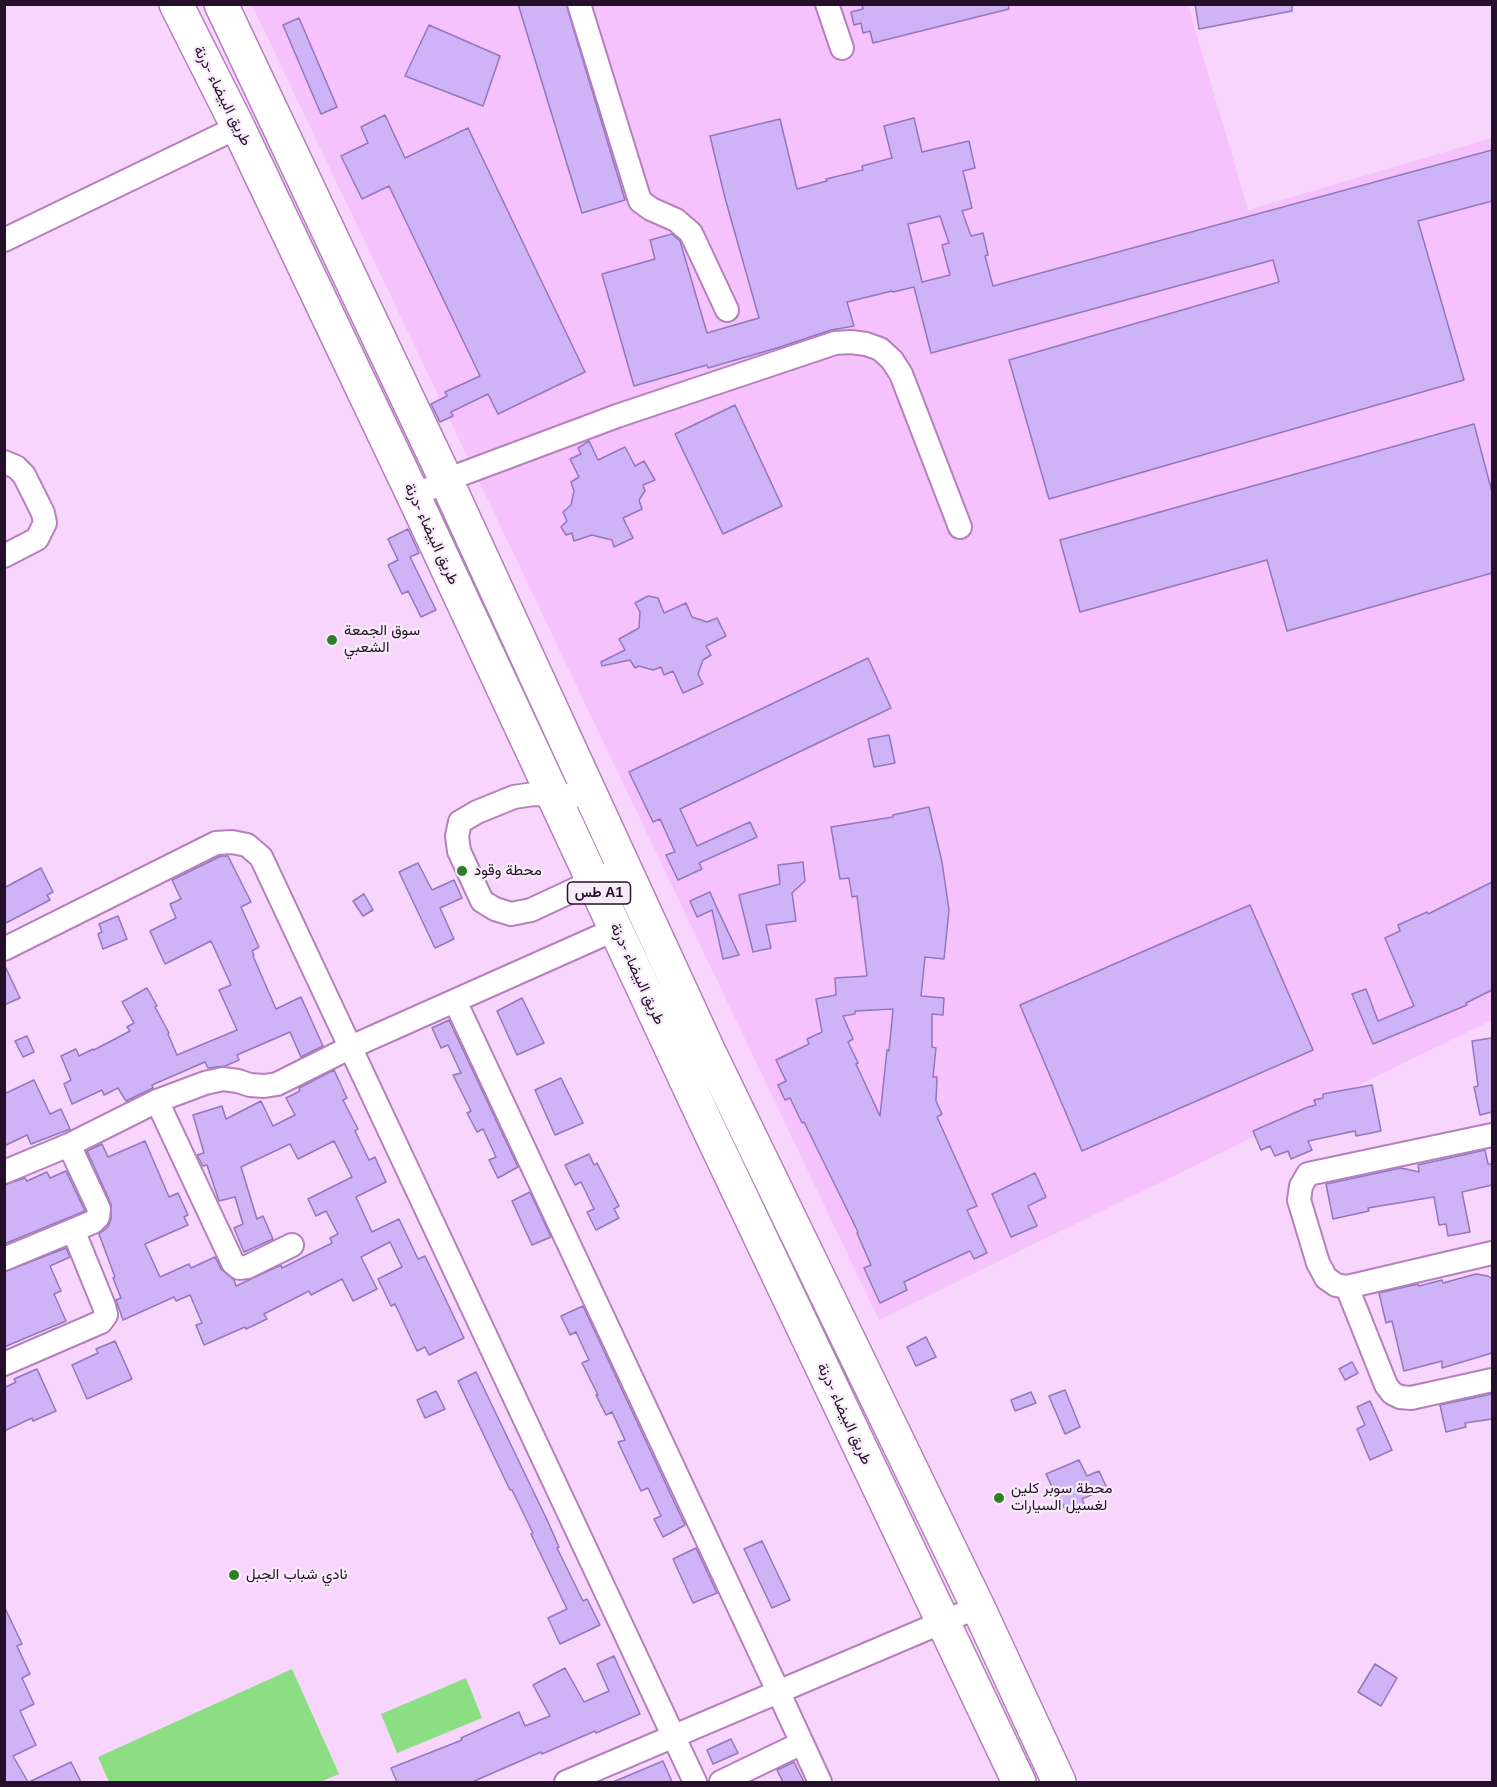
<!DOCTYPE html>
<html>
<head>
<meta charset="utf-8">
<style>
  body { margin:0 }
  #map { position:relative; width:1497px; height:1787px; overflow:hidden; background:#f8d5fd; font-family:Arial,sans-serif }
  canvas { display:block }
  .frame { position:absolute; inset:0; border:6px solid #251029; pointer-events:none }
</style>
</head>
<body>
<div id="map">
<canvas width="1497" height="1787"></canvas>
<div class="frame"></div>
</div>
<script>
const ctx = document.querySelector('canvas').getContext('2d');
ctx.lineJoin = 'round';
function paint(path, color) {
  ctx.fillStyle = color;
  ctx.fill(path, 'evenodd');
}
function poly(rows) {
  const path = new Path2D();
  for (const r of rows) {
    path.moveTo(r[0], r[1]);
    for (let i = 2; i < r.length; i += 2) path.lineTo(r[i], r[i + 1]);
  }
  return path;
}
function strokePath(path, color, width, dash) {
  ctx.strokeStyle = color;
  ctx.lineWidth = width;
  ctx.lineCap = dash ? 'butt' : 'round';
  ctx.setLineDash(dash || []);
  ctx.stroke(path);
}
function label(font, color, halo, rows, align = 'center') {
  ctx.font = font + ' Arial,Vazirmatn,sans-serif';
  ctx.lineWidth = 4.5;
  ctx.setLineDash([]);
  ctx.textBaseline = 'middle';
  ctx.strokeStyle = halo;
  ctx.fillStyle = color;
  for (const [text, x, y, turn = 0] of rows) {
    ctx.save();
    ctx.translate(x, y);
    ctx.rotate((+turn || 0) * Math.PI / 180);
    ctx.textAlign = isNaN(turn) ? turn : align;
    if (halo) ctx.strokeText(text, 0, 0);
    ctx.fillText(text, 0, 0);
    ctx.restore();
  }
}
paint(poly([
  [252,5,1188,5,1248,210,1492,138,1492,1020,879,1320]
]), '#f5c2fd');
paint(poly([
  [292,1669,339,1774,320,1782,109,1782,98,1757],
  [466,1678,482,1718,397,1753,381,1714]
]), '#8cde83');
const building = poly([
  [518,4,566,4,625,200,582,213,518,4],
  [862,4,1008,4,1009,9,873,43,870,31,863,33,861,23,854,25,851,12,863,9,862,4],
  [1195,4,1292,4,1292,11,1199,29,1195,4],
  [299,18,337,107,321,114,283,25,299,18],
  [429,25,500,56,483,106,405,76,429,25],
  [385,115,405,158,468,128,585,372,498,414,488,394,451,412,453,416,440,422,431,404,447,396,445,392,480,376,389,186,362,199,341,156,368,143,361,127,385,115],
  [914,118,922,152,969,141,975,168,963,171,972,208,962,211,971,236,983,233,988,255,985,256,993,286,1492,150,1492,201,1418,221,1464,380,1049,499,1009,360,1279,282,1273,260,931,353,914,287,893,292,892,291,847,302,854,326,831,330,777,348,708,368,707,365,634,386,602,274,655,259,650,240,672,234,680,241,707,333,759,318,725,198,710,136,780,119,797,189,827,181,826,179,863,170,862,166,892,158,884,126,914,118],
  [940,216,949,243,942,245,950,275,922,282,908,224,940,216],
  [735,405,782,506,723,534,675,434,735,405],
  [1474,424,1492,492,1492,573,1287,631,1267,560,1080,612,1060,540,1474,424],
  [589,441,598,460,625,447,635,466,644,461,655,480,643,485,645,491,639,500,642,509,623,518,633,538,614,547,612,540,592,535,574,541,572,533,566,535,561,527,567,521,563,512,571,505,574,491,571,482,579,477,570,459,581,454,578,448,589,441],
  [408,529,419,553,410,557,436,610,421,617,408,591,402,594,388,565,398,560,388,539,408,529],
  [648,596,658,598,664,613,686,603,692,617,707,622,717,618,726,636,706,646,711,655,703,660,698,674,703,684,683,693,673,671,664,675,661,667,653,670,639,666,635,668,630,660,602,666,601,662,625,650,619,639,639,628,640,612,635,603,648,596],
  [868,658,891,708,680,809,697,846,750,822,757,837,699,863,702,869,678,880,666,855,675,852,660,819,653,822,629,772,868,658],
  [889,735,895,763,874,767,868,739,889,735],
  [929,807,942,862,949,910,944,959,925,957,921,996,944,998,943,1015,932,1014,932,1047,936,1048,933,1077,937,1077,936,1101,942,1114,937,1117,977,1206,967,1210,987,1253,974,1259,970,1251,933,1268,904,1282,907,1290,880,1303,864,1268,871,1265,857,1233,858,1232,804,1122,802,1123,790,1098,785,1100,778,1085,786,1081,776,1060,809,1044,807,1039,822,1032,816,999,836,995,835,978,867,976,857,896,852,897,849,878,840,879,831,827,893,817,893,815,929,807],
  [893,1009,889,1051,887,1050,880,1116,856,1064,858,1063,848,1042,853,1039,843,1016,855,1014,855,1011,893,1009],
  [221,856,228,856,251,902,241,907,259,947,252,951,254,955,253,956,276,1009,301,997,323,1046,301,1057,290,1032,237,1055,239,1060,225,1066,208,1068,205,1062,152,1085,153,1088,126,1101,118,1088,104,1095,102,1090,72,1104,64,1084,71,1080,61,1056,76,1049,79,1056,93,1049,94,1050,130,1031,127,1027,134,1023,122,1002,147,988,157,1006,155,1007,169,1033,168,1034,177,1055,237,1030,219,990,231,985,211,941,165,964,150,931,176,918,170,904,181,899,172,880,221,856],
  [803,862,805,881,792,893,796,921,766,925,771,948,753,952,739,895,780,884,778,865,803,862],
  [418,863,432,890,454,880,462,898,440,908,454,939,435,948,399,872,418,863],
  [41,868,53,892,47,895,50,900,4,924,4,888,41,868],
  [1492,882,1492,990,1466,1003,1467,1005,1373,1044,1352,994,1366,989,1378,1021,1414,1006,1385,938,1400,931,1398,925,1427,912,1428,914,1492,882],
  [710,892,716,906,739,955,723,959,712,910,697,917,690,901,710,892],
  [364,894,373,910,363,916,353,901,364,894],
  [1250,905,1313,1050,1082,1151,1020,1005,1250,905],
  [118,916,127,939,103,949,98,934,102,932,99,924,118,916],
  [4,964,20,998,4,1005,4,964],
  [522,998,544,1043,517,1055,497,1011,522,998],
  [449,1020,518,1167,498,1178,489,1160,496,1157,483,1129,477,1132,467,1113,471,1111,453,1075,461,1073,448,1045,441,1048,432,1028,449,1020],
  [27,1036,34,1052,23,1057,15,1041,27,1036],
  [1492,1038,1492,1112,1480,1115,1474,1087,1478,1086,1472,1041,1492,1038],
  [334,1070,347,1098,343,1100,358,1129,355,1131,369,1160,375,1157,386,1182,356,1197,372,1232,399,1219,418,1259,425,1256,464,1338,429,1355,425,1347,417,1351,395,1304,391,1306,378,1279,402,1267,390,1242,361,1257,377,1289,353,1301,342,1279,311,1295,309,1291,264,1314,267,1319,246,1329,245,1327,204,1345,196,1325,202,1323,190,1295,176,1301,174,1297,123,1320,116,1300,121,1298,113,1278,115,1277,99,1234,108,1227,111,1219,111,1204,87,1151,102,1144,108,1157,145,1141,169,1197,178,1193,188,1215,184,1217,188,1225,145,1244,160,1277,189,1264,191,1268,215,1257,221,1269,234,1280,236,1286,281,1265,282,1268,332,1243,330,1238,338,1234,326,1211,316,1216,308,1199,352,1177,334,1141,298,1159,290,1144,241,1167,257,1219,263,1216,273,1239,244,1252,234,1228,243,1224,235,1197,219,1201,207,1165,203,1166,197,1155,204,1153,193,1115,222,1106,226,1119,261,1101,273,1126,295,1115,286,1098,300,1091,299,1088,334,1070],
  [561,1078,583,1123,555,1135,535,1090,561,1078],
  [34,1080,50,1114,61,1109,70,1129,31,1144,27,1135,4,1146,4,1094,34,1080],
  [1372,1085,1381,1131,1356,1136,1355,1131,1308,1141,1312,1150,1291,1159,1288,1151,1275,1156,1270,1146,1261,1150,1253,1131,1308,1107,1316,1105,1314,1100,1323,1098,1323,1094,1372,1085],
  [1485,1150,1488,1164,1492,1164,1492,1185,1462,1192,1470,1232,1448,1236,1446,1224,1439,1225,1434,1197,1368,1208,1369,1211,1333,1219,1326,1184,1401,1168,1419,1172,1418,1165,1485,1150],
  [589,1154,594,1165,597,1163,619,1206,614,1209,619,1218,596,1230,587,1212,594,1209,581,1182,575,1185,565,1165,589,1154],
  [66,1171,85,1211,4,1244,4,1185,25,1178,27,1181,47,1172,50,1178,66,1171],
  [1035,1173,1046,1197,1028,1206,1037,1226,1011,1237,992,1194,1035,1173],
  [530,1192,551,1237,532,1245,512,1201,530,1192],
  [66,1248,70,1257,50,1266,61,1291,54,1294,66,1321,4,1347,4,1272,66,1248],
  [1476,1274,1488,1276,1492,1279,1492,1353,1442,1368,1442,1361,1404,1371,1392,1321,1386,1323,1379,1293,1418,1284,1419,1286,1442,1280,1443,1283,1476,1274],
  [583,1306,685,1525,663,1537,654,1519,661,1516,648,1488,641,1491,618,1442,625,1440,612,1412,606,1415,596,1395,598,1395,582,1363,589,1360,576,1332,570,1335,561,1316,583,1306],
  [926,1337,936,1357,916,1366,907,1347,926,1337],
  [115,1341,132,1379,87,1399,72,1365,98,1353,96,1349,115,1341],
  [1352,1362,1358,1373,1345,1380,1339,1369,1352,1362],
  [37,1369,56,1411,33,1421,32,1418,4,1431,4,1388,16,1382,14,1379,37,1369],
  [476,1372,548,1522,559,1547,557,1548,583,1601,587,1599,600,1625,560,1644,548,1618,567,1609,531,1534,533,1533,512,1490,510,1490,458,1381,476,1372],
  [1065,1390,1080,1427,1065,1434,1049,1396,1065,1390],
  [436,1391,445,1409,425,1418,417,1400,436,1391],
  [1031,1392,1036,1403,1015,1411,1011,1400,1031,1392],
  [1492,1394,1492,1419,1465,1423,1466,1427,1446,1432,1440,1405,1492,1394],
  [1370,1401,1392,1450,1370,1460,1357,1429,1365,1425,1357,1407,1370,1401],
  [1079,1460,1087,1476,1099,1471,1107,1488,1082,1499,1085,1506,1067,1514,1062,1503,1060,1504,1046,1474,1079,1460],
  [762,1541,790,1600,772,1608,744,1549,762,1541],
  [696,1548,717,1593,693,1603,673,1559,696,1548],
  [4,1606,22,1644,17,1646,30,1674,22,1678,34,1704,20,1711,36,1745,13,1756,28,1782,4,1782,4,1606],
  [614,1656,640,1714,596,1733,595,1731,542,1754,541,1752,472,1782,397,1782,391,1768,462,1740,461,1738,519,1712,525,1726,550,1716,533,1685,565,1668,584,1702,609,1691,597,1664,614,1656],
  [1375,1664,1397,1678,1381,1706,1358,1692,1375,1664],
  [731,1739,738,1753,713,1764,707,1750,731,1739],
  [663,1761,672,1782,613,1782,663,1761],
  [71,1762,81,1782,29,1782,71,1762],
  [794,1762,804,1782,783,1782,777,1770,794,1762]
]);
paint(building, '#ceb4f7');
strokePath(building, '#9376bd', 1.5);
const minor = poly([
  [579,4,640,201,651,209,676,220,691,233,727,310],
  [827,4,842,48],
  [4,240,238,127],
  [4,462,16,467,24,475,43,513,45,523,37,539,4,556],
  [414,497,446,480,617,416,835,343,851,342,866,344,880,349,892,360,901,374,960,527],
  [590,796,534,794,514,797,477,812,460,822,457,836,459,851,482,901,495,909,511,914,531,910,606,875],
  [4,949,216,843,232,842,247,845,261,857,695,1782],
  [455,1001,778,1691,820,1782],
  [157,1101,233,1263,239,1268,247,1267,292,1245],
  [1492,1135,1308,1174,1301,1186,1299,1200,1318,1263,1326,1278,1336,1285,1347,1287,1492,1253],
  [4,1172,69,1145,157,1101,205,1083,223,1079,238,1081,250,1085,264,1086,277,1084,351,1047,616,929],
  [4,1259,93,1222,98,1217,99,1209,69,1145],
  [1347,1287,1386,1385,1392,1393,1400,1397,1411,1398,1492,1380],
  [4,1364,101,1322,106,1315,104,1306,73,1230],
  [566,1782,978,1607],
  [721,1782,802,1743]
]);
const highway = poly([
  [176,4,238,127,414,497,707,1125,1019,1782],
  [221,4,446,480,709,1052,978,1607,1059,1782]
]);
strokePath(minor, '#b67fbe', 26);
strokePath(highway, '#b67fbe', 36);
strokePath(minor, '#fff', 22);
strokePath(highway, '#fff', 33);
for (const [x, y, r, color] of [
  [332,640,6,"#2f7e28"],
  [462,871,6,"#2f7e28"],
  [999,1498,6,"#2f7e28"],
  [234,1575,6,"#2f7e28"]
]) {
  const dot = new Path2D();
  dot.arc(x, y, r, 0, 2 * Math.PI);
  ctx.fillStyle = color;
  ctx.fill(dot);
  strokePath(dot, '#f7ebf9', 2);
}
for (const [x, y, w] of [
  [599,893,63]
]) {
  const box = new Path2D();
  box.roundRect(x - w / 2, y - 11, w, 22, 4.5);
  ctx.fillStyle = '#f7ebf9';
  ctx.fill(box);
  strokePath(box, '#251029', 1.5);
}
label('bold 14px', '#251029', null, [
  ["طس A1",599,893]
]);
label('15px', '#251029', '#f7ebf9', [
  ["طريق البيضاء -درنة",222,96,63],
  ["طريق البيضاء -درنة",431,534,65],
  ["طريق البيضاء -درنة",637,974,65],
  ["طريق البيضاء -درنة",844,1414,65]
]);
label('15px', '#251029', '#f7ebf9', [
  ["سوق الجمعة",344,631],
  ["الشعبي",344,648],
  ["محطة وقود",474,871],
  ["محطة سوبر كلين",1011,1489],
  ["لغسيل السيارات",1011,1506],
  ["نادي شباب الجبل",246,1575]
], 'left');
</script>
</body>
</html>
